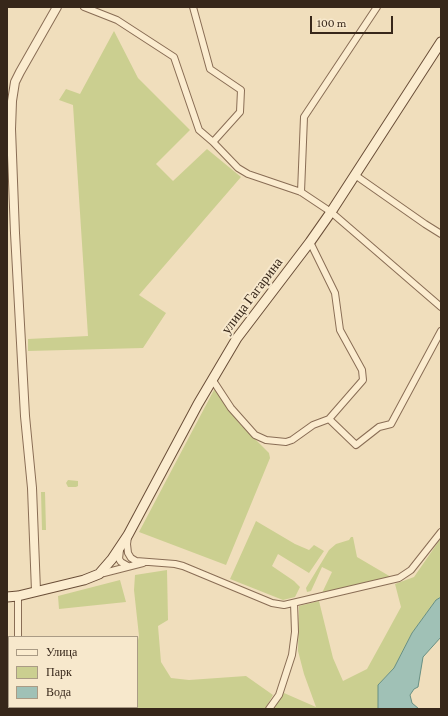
<!DOCTYPE html>
<html>
<head>
<meta charset="utf-8">
<style>
  body { margin:0 }
  #map { position:relative; width:448px; height:716px; overflow:hidden; background:#f0debc; font-family:"Crimson Pro",serif }
  canvas { display:block }
  .frame { position:absolute; inset:0; border:8px solid #37271a; pointer-events:none }
  .legend { position:absolute; left:8px; top:636px; width:130px; height:72px; box-sizing:border-box; background:#f7e8cc; border:1px solid #aa9b85; margin:0; padding:5px 7px; list-style:none; font-size:12px; color:#37271a }
  .legend li { display:flex; align-items:center; gap:8px; height:20px }
  .legend b { width:20px; border:1px solid #aa9b85 }
  .scale { position:absolute; left:310px; top:16px; width:83px; height:18px; box-sizing:border-box; border:2px solid #37271a; border-top:0; padding-left:5px; font-size:12px; line-height:14px; white-space:nowrap; color:#37271a; -webkit-text-stroke:3px #f7e8cc; paint-order:stroke }
</style>
</head>
<body>
<div id="map">
<canvas width="448" height="716"></canvas>
<div class="frame"></div>
<ul class="legend">
<li><b style="height:5px;background:#fbeccf"></b>Улица</li>
<li><b style="height:11px;background:#cbcf90"></b>Парк</li>
<li><b style="height:11px;background:#a0c1b6"></b>Вода</li>
</ul>
<div class="scale">100 m</div>
</div>
<script>
const ctx = document.querySelector('canvas').getContext('2d');
ctx.lineJoin = 'round';
function paint(path, color) {
  ctx.fillStyle = color;
  ctx.fill(path, 'evenodd');
}
function poly(rows) {
  const path = new Path2D();
  for (const r of rows) {
    path.moveTo(r[0], r[1]);
    for (let i = 2; i < r.length; i += 2) path.lineTo(r[i], r[i + 1]);
  }
  return path;
}
function strokePath(path, color, width, dash) {
  ctx.strokeStyle = color;
  ctx.lineWidth = width;
  ctx.lineCap = dash ? 'butt' : 'round';
  ctx.setLineDash(dash || []);
  ctx.stroke(path);
}
function label(font, color, halo, rows, align = 'center') {
  ctx.font = font + ' "Crimson Pro",serif';
  ctx.lineWidth = 4;
  ctx.setLineDash([]);
  ctx.textBaseline = 'middle';
  ctx.strokeStyle = halo;
  ctx.fillStyle = color;
  for (const [text, x, y, turn = 0] of rows) {
    ctx.save();
    ctx.translate(x, y);
    ctx.rotate((+turn || 0) * Math.PI / 180);
    ctx.textAlign = isNaN(turn) ? turn : align;
    if (halo) ctx.strokeText(text, 0, 0);
    ctx.fillText(text, 0, 0);
    ctx.restore();
  }
}
paint(poly([
  [114,31,138,78,190,130,156,164,173,181,207,149,241,177,139,295,166,313,143,348,28,351,28,339,88,336,73,105,59,100,66,89,80,94],
  [215,388,239,423,269,453,270,458,226,565,139,532],
  [68,480,78,481,78,486,76,487,68,487,66,483],
  [41,492,45,492,46,530,42,530],
  [256,521,295,544,309,550,314,545,324,551,309,573,278,554,272,566,294,581,300,587,295,597,283,600,230,579],
  [351,537,353,537,357,557,391,577,322,593,332,572,322,567,311,591,307,592,306,588,329,550,336,544,349,540],
  [441,538,441,597,436,600,412,633,394,668,378,685,378,709,273,709,284,693,316,707,304,674,298,651,299,606,319,601,333,658,343,681,367,669,383,640,401,607,395,584,414,577],
  [167,570,168,620,158,626,161,662,171,678,189,680,246,676,273,695,265,709,119,709,120,707,137,707,137,644,139,636,134,590,135,575],
  [120,580,126,602,59,609,58,596]
]), '#cbcf90');
const water = poly([
  [441,597,441,637,423,657,418,687,414,689,410,695,412,703,419,709,378,709,378,685,394,668,412,633,436,600,441,597]
]);
paint(water, '#a0c1b6');
strokePath(water, '#678f83', 1);
const minor = poly([
  [84,7,117,20,174,57,199,130,213,142,238,168,248,174,301,192,331,212,441,307],
  [193,7,210,69,241,90,240,112,213,142],
  [355,175,425,224,441,234],
  [301,192,304,117,377,7],
  [212,379,231,408,255,435,266,440,286,442,292,440,313,425,329,419,363,380,362,370,340,330,335,293,310,242],
  [329,419,356,445,379,427,391,424,441,331],
  [128,537,127,544,128,553,131,558,136,561,175,564,183,566,272,603,284,605,399,578,411,570,441,532],
  [120,550,119,559,121,562,128,566],
  [100,574,143,563],
  [18,596,18,637],
  [79,707,79,709],
  [19,709,19,707],
  [269,709,279,695,292,655,295,632,294,603]
]);
const tertiary = poly([
  [36,591,32,488,25,416,15,233,11,129,12,101,15,82,20,72,57,7]
]);
const secondary = poly([
  [7,597,18,596,84,580,99,574,112,559,128,535,198,404,237,338,310,242,331,212,441,42]
]);
strokePath(minor, '#896d55', 8);
strokePath(tertiary, '#896d55', 10);
strokePath(secondary, '#6a4e38', 11);
strokePath(minor, '#fbeccf', 6);
strokePath(tertiary, '#fbeccf', 8);
strokePath(secondary, '#fbeccf', 9);
label('14px', '#37271a', '#f7e8cc', [
  ["улица Гагарина",252,296,-53]
]);
</script>
</body>
</html>
